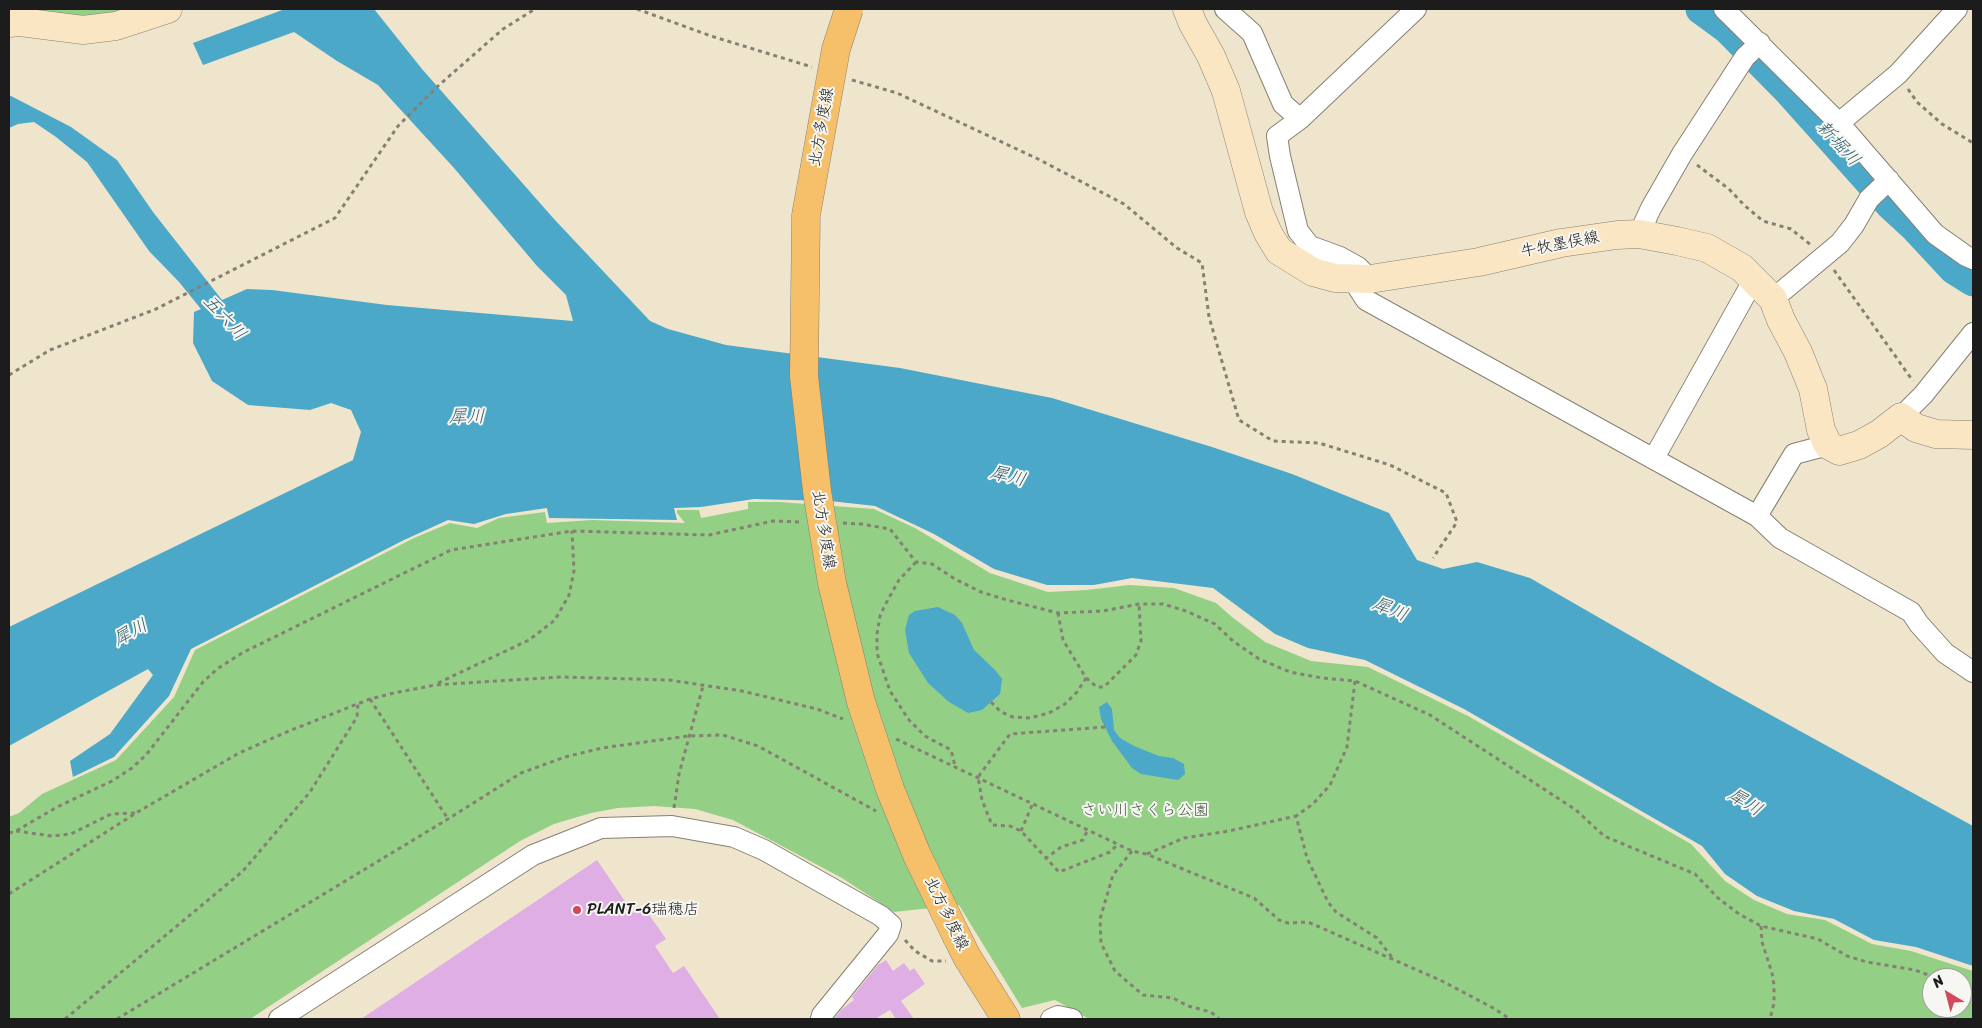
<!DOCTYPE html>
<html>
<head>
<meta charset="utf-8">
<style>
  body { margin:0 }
  #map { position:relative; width:1982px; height:1028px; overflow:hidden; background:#efe5cc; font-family:Sriracha,sans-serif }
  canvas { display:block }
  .frame { position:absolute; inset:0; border:10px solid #1c1c1c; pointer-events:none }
  .north { position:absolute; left:1922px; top:968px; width:50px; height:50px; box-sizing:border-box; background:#f6f6f2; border:1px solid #9f9f9c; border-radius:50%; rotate:323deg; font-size:14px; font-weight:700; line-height:20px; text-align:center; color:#1c1c1c }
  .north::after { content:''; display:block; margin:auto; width:18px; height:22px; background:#d1495b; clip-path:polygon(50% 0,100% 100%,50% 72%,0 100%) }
</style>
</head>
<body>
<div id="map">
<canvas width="1982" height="1028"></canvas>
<div class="frame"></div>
<div class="north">N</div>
</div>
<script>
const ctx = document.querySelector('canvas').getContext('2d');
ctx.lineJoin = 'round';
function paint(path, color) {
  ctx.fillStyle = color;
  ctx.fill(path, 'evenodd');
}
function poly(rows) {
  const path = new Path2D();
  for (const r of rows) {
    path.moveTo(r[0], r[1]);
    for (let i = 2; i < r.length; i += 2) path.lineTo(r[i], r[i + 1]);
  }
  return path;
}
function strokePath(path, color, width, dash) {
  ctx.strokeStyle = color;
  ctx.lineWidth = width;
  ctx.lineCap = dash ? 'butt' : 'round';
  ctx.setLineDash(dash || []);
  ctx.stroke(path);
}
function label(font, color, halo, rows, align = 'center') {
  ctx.font = font + ' Sriracha,"Klee One",sans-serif';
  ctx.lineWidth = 4;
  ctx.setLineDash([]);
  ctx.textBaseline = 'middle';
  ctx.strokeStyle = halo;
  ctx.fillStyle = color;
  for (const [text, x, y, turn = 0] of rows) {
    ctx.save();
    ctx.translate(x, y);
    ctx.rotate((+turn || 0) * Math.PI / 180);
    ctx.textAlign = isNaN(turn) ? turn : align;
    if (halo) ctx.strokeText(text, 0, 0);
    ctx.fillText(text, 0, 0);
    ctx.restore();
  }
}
paint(poly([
  [9,9,137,9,101,21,9,11],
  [748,502,779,502,874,509,915,528,990,573,1048,592,1087,590,1129,585,1174,588,1216,603,1232,617,1265,642,1311,661,1368,667,1468,716,1691,844,1725,881,1754,900,1787,914,1825,920,1872,944,1911,951,1973,971,1973,1019,1089,1019,1055,1000,1022,1008,959,905,894,912,842,878,733,820,695,809,654,806,618,808,591,813,554,824,520,841,250,1019,9,1019,9,817,19,813,42,794,116,760,174,697,195,650,414,538,450,523,477,528,499,518,545,512,547,523,592,520,685,523,677,513,677,510,699,510,701,518,748,509],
  [1932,978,1962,978,1962,1008,1932,1008]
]), '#93cf85');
paint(poly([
  [285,9,374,9,422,69,554,219,650,321,668,329,726,345,900,368,1052,398,1212,447,1292,474,1389,513,1417,560,1443,569,1477,562,1530,578,1718,686,1973,826,1973,966,1916,947,1874,940,1834,919,1794,911,1757,896,1725,874,1702,846,1464,709,1365,660,1308,648,1275,634,1213,588,1132,578,1094,585,1047,585,994,569,934,534,875,506,830,501,754,499,701,507,674,508,677,520,549,518,547,508,506,514,474,524,448,520,404,540,191,649,169,696,114,757,73,777,70,761,110,734,153,675,148,669,9,746,9,627,353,460,361,432,351,410,331,403,310,410,248,405,212,381,193,343,194,312,201,309,179,282,149,251,87,162,56,137,34,122,18,124,9,128,9,95,71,127,117,160,153,212,222,300,247,289,272,290,387,305,573,321,566,295,537,266,454,168,378,85,337,61,294,32,203,65,193,43],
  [938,607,955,615,962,623,974,650,995,670,1002,679,1000,694,982,710,968,713,949,702,928,683,909,653,905,630,909,615,915,611],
  [1107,702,1112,709,1114,730,1120,738,1134,746,1159,756,1173,758,1184,764,1185,774,1178,780,1141,774,1132,768,1112,741,1101,719,1099,707]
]), '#4ba8c9');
strokePath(poly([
  [1701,9,1727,28,1789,91,1890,204,1914,226,1954,269,1973,281]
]), '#4ba8c9', 31);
paint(poly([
  [597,860,633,913,643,906,666,939,655,946,673,973,684,966,720,1019,361,1019],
  [886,960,893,971,904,963,910,971,914,968,925,984,901,1001,914,1019,896,1019,890,1010,875,1019,834,1019,842,1009,854,1000,852,997,878,965]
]), '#dfaee5');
const street = poly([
  [1225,9,1252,33,1283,104,1300,119,1277,136,1280,156,1298,231,1310,246,1340,257,1358,267,1370,279],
  [1724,9,1839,123,1935,234,1966,256,1973,259],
  [1300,119,1416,9],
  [1839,123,1898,74,1957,9],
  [1639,234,1651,208,1682,154,1745,57,1760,43],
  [1353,280,1366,300,1757,516,1794,454,1828,445],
  [1773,299,1840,243,1854,225,1869,199,1889,180],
  [1901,417,1923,395,1973,333],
  [1654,458,1754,279],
  [1757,516,1780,538,1911,612,1919,624,1945,653,1973,672],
  [279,1019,533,855,601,828,672,826,734,837,764,850,881,916,891,925,888,934,822,1015,821,1019],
  [1051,1019,1058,1016,1072,1019]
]);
const secondary = poly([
  [1187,9,1193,24,1211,56,1226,91,1259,212,1268,233,1279,251,1313,272,1335,278,1370,279,1479,262,1561,243,1617,235,1639,234,1677,241,1707,248,1742,268,1773,299,1781,320,1798,352,1813,389,1821,430,1828,445,1839,451,1859,445,1879,434,1901,417,1916,428,1936,434,1973,435],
  [9,23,20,22,83,30,116,26,168,9]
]);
const primary = poly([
  [957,937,967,957,1006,1019]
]);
strokePath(street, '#868074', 22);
strokePath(secondary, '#868074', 29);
strokePath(primary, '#868074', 29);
strokePath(poly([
  [637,9,711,36,812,67],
  [852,80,897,93,1038,159,1124,204,1177,248,1202,263,1209,317,1239,420,1273,441,1319,443,1390,465,1446,493,1457,522,1433,558],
  [1908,89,1917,102,1942,124,1973,143],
  [1697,165,1729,189,1744,205,1763,221,1791,229,1811,245],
  [1834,270,1913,381],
  [9,375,50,350,156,309,335,218,398,126,438,86,503,29,535,9],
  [843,523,861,524,890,529,916,562,932,564,955,579,981,592,1007,600,1058,613,1103,611,1139,604,1163,604,1186,611,1215,624,1233,641,1259,659,1290,672,1322,678,1355,681,1430,715,1576,810,1604,836,1695,874,1718,898,1739,914,1761,926,1818,939,1847,956,1867,962,1915,970,1936,978],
  [916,562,899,580,885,605,880,616,877,634,877,653,890,691,909,720,925,736,951,750,955,766],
  [1086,678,1097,687,1104,687,1136,655,1141,641,1139,604],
  [1355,681,1347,747,1330,785,1313,804,1296,816,1307,858,1328,902,1336,912,1377,938,1394,960],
  [438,683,529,640,555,620,569,595,574,571,572,531],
  [370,699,448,819],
  [991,702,1001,712,1013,717,1030,718,1049,713,1065,704,1077,692,1086,678,1063,640,1058,613],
  [1105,727,1010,734,978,777,982,800,992,825,1010,826,1021,831,1059,872,1110,852,1118,844],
  [896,739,1132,851,1146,854,1254,898,1279,920,1288,923,1308,922,1442,981,1495,1009,1510,1019],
  [674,808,679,774,703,686],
  [16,831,52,836,71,834,111,814,135,813],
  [1021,831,1033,803],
  [9,833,16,831,57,807,112,781,132,768,146,755,203,682,217,669,242,653,451,550,572,531,709,535,773,521,802,522],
  [1132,851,1113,875,1100,919,1101,943,1115,971,1143,995,1173,998,1188,1006,1211,1012,1219,1019],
  [1147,854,1184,838,1229,831,1296,816],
  [1045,859,1061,847,1083,840,1088,829],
  [9,894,136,813,239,753,289,731,370,699,394,693,435,685,562,677,669,680,742,691,817,709,843,719],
  [1761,926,1762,942,1772,973,1774,985,1774,1003,1770,1019],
  [905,940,915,951,932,961,946,961],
  [1962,987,1973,990],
  [65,1019,243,871,310,792,357,717,358,704],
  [117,1019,448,819,521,773,565,757,602,748,688,736,723,735,758,746,876,811]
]), '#868074', 3, [4, 4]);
strokePath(street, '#fff', 20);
strokePath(secondary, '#fbe6c4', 28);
strokePath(primary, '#f6c06b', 28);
const primaryBridge = poly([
  [849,9,836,49,806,215,804,376,817,491,832,583,861,702,890,789,917,855,957,937]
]);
strokePath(primaryBridge, '#868074', 29, []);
strokePath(primaryBridge, '#f6c06b', 28);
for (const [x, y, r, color] of [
  [577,910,5,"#d1495b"]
]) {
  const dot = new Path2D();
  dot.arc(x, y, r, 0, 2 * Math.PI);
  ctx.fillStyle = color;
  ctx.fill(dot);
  strokePath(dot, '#f6f6f2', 2);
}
label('16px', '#1c1c1c', '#f6f6f2', [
  ["北方多度線",822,127,-80],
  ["牛牧墨俣線",1560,245,-11],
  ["北方多度線",823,530,81],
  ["北方多度線",946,914,64]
]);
label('16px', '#465b41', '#f6f6f2', [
  ["さい川さくら公園",1145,811]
]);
label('16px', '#1c1c1c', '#f6f6f2', [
  ["PLANT-6瑞穂店",587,910]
], 'left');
label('italic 18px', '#315b6a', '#f6f6f2', [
  ["新堀川",1838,144,47],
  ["五六川",224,318,47],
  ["犀川",467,417],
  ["犀川",1008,477,15],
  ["犀川",1390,610,22],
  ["犀川",131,633,-28],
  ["犀川",1745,803,32]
]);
</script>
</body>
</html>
